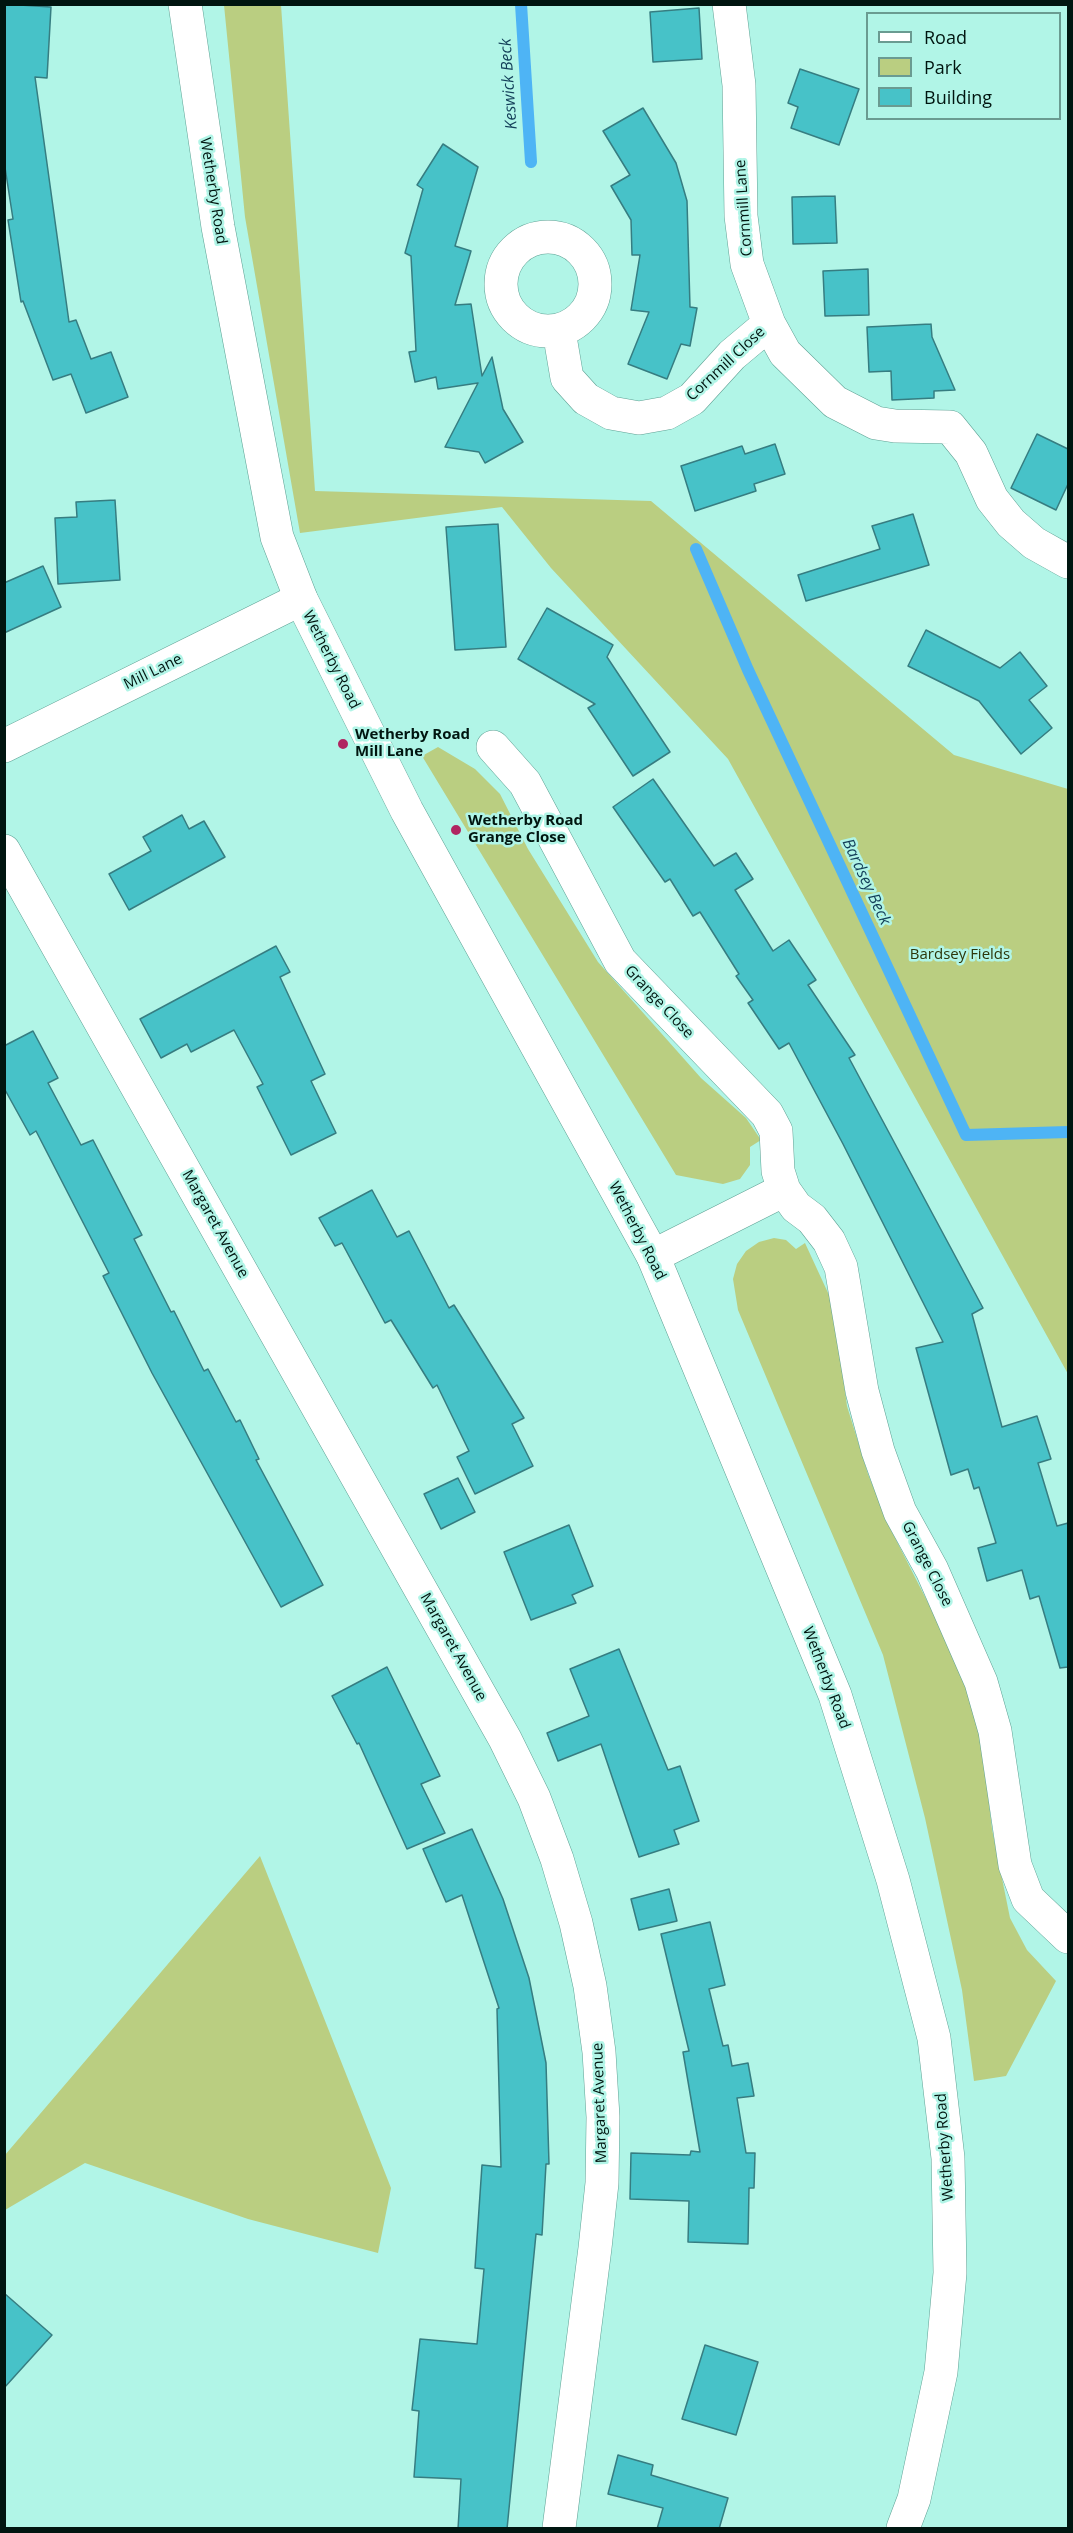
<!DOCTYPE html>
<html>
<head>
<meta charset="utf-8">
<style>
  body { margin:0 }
  #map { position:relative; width:1073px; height:2533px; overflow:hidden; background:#b1f5e7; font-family:"Open Sans",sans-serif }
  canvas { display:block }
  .frame { position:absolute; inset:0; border:6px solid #001510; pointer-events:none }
  .legend { position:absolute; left:866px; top:12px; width:195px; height:108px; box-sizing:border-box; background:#b1f5e7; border:2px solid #6a9b91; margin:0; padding:8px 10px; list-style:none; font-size:18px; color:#001510 }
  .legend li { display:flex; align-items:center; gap:12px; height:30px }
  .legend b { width:30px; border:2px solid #6a9b91 }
</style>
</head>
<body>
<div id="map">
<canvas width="1073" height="2533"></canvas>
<div class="frame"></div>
<ul class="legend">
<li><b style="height:8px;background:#fff"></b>Road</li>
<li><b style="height:16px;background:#bace81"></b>Park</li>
<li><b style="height:16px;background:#47c2c8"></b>Building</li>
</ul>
</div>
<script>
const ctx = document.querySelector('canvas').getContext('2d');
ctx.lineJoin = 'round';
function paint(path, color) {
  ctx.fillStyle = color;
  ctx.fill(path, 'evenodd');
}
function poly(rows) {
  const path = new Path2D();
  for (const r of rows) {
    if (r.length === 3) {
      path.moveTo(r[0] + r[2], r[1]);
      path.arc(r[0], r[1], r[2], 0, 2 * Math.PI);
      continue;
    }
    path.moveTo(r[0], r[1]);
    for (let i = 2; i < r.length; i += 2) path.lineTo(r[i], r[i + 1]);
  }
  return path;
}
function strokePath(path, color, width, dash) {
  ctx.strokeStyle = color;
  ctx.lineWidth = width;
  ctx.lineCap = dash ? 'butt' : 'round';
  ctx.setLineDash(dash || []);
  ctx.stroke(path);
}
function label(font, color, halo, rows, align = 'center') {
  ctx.font = font + ' "Open Sans",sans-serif';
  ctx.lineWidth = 5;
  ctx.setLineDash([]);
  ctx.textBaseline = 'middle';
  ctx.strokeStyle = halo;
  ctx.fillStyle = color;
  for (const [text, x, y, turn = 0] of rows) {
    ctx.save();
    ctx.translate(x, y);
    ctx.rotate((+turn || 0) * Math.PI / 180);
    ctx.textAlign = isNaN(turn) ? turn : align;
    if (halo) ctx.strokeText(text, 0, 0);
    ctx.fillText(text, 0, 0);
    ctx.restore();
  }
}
paint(poly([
  [224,5,281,5,315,491,651,501,954,755,1068,789,1068,1374,728,759,551,568,502,507,300,533,245,217],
  [438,747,475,769,500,794,528,849,598,962,701,1078,746,1118,761,1140,750,1147,750,1165,740,1179,723,1184,676,1175,422,756],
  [774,1238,786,1240,796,1249,805,1243,829,1295,836,1322,847,1406,868,1474,889,1526,951,1648,974,1706,985,1767,992,1829,1010,1918,1027,1950,1056,1981,1006,2076,974,2081,962,1990,925,1818,883,1655,738,1310,733,1279,737,1264,746,1251,759,1242],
  [260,1856,391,2188,378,2253,248,2219,85,2163,5,2210,5,2155]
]), '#bace81');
strokePath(poly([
  [521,4,531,162],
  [696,549,748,670,966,1135,1068,1132]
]), '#4eb4f5', 12);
const building = poly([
  [4,4,51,7,47,78,35,77,69,322,76,320,91,359,111,352,128,397,86,413,71,374,53,380,23,301,21,302,8,220,13,219,4,161,4,4],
  [699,8,702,59,653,62,650,12,699,8],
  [800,69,859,89,839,145,791,128,798,107,788,103,800,69],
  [643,108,676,163,687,201,690,307,697,308,690,346,681,344,667,379,628,364,649,312,631,310,640,255,632,255,631,220,611,186,630,175,603,131,643,108],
  [443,144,478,167,455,246,471,251,455,305,471,304,482,376,492,357,503,409,523,442,485,463,479,452,445,447,478,383,438,389,436,377,415,382,409,352,416,351,411,256,405,253,423,189,417,185,443,144],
  [835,196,837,243,793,244,792,197,835,196],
  [868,269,869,315,825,316,823,271,868,269],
  [931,324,932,337,955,390,934,391,934,398,892,400,891,371,869,372,867,327,931,324],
  [1037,434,1068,449,1068,484,1056,510,1011,488,1037,434],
  [775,444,785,474,754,484,756,491,695,511,681,466,742,446,745,454,775,444],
  [115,500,120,580,58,584,55,518,77,517,76,502,115,500],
  [913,514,929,565,806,601,798,575,880,549,872,526,913,514],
  [498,524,506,647,455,650,446,527,498,524],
  [43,566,61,607,4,633,4,583,43,566],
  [547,608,613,645,607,657,670,752,633,776,588,708,595,704,518,659,547,608],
  [926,630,1000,668,1020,652,1047,686,1029,700,1052,728,1021,754,979,701,908,666,926,630],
  [653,779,714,866,736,853,753,879,735,890,773,951,789,940,816,980,808,985,855,1055,849,1058,983,1308,972,1314,1002,1427,1037,1416,1051,1459,1038,1463,1057,1526,1068,1523,1068,1667,1060,1668,1039,1596,1030,1599,1022,1570,987,1581,978,1548,996,1543,979,1487,974,1489,968,1469,951,1475,916,1348,943,1342,843,1144,789,1043,779,1049,748,1003,753,1000,736,976,739,974,700,912,693,916,670,879,665,882,613,807,653,779],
  [182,815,189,829,204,821,225,857,129,910,109,874,151,851,143,837,182,815],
  [276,946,290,972,280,977,325,1074,311,1081,336,1133,291,1155,257,1087,263,1084,234,1030,191,1052,187,1044,161,1058,140,1019,276,946],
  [33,1031,58,1078,48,1083,81,1145,93,1140,142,1235,134,1239,171,1312,174,1311,204,1371,208,1369,236,1422,240,1420,259,1459,256,1460,323,1585,281,1607,152,1373,103,1276,109,1273,36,1131,30,1135,4,1088,4,1046,33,1031],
  [372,1190,397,1237,409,1231,449,1308,454,1305,524,1418,512,1424,533,1466,475,1494,457,1457,469,1451,437,1385,433,1388,391,1320,385,1323,342,1243,335,1246,319,1218,372,1190],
  [458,1478,475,1512,441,1529,424,1494,458,1478],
  [569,1525,593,1586,572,1595,576,1603,531,1620,504,1552,569,1525],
  [619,1649,668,1770,680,1766,699,1821,674,1830,679,1844,639,1857,601,1744,558,1761,547,1733,589,1716,570,1669,619,1649],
  [387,1667,440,1776,421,1784,445,1833,407,1849,359,1743,357,1744,332,1696,387,1667],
  [472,1829,503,1899,529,1978,546,2063,549,2164,546,2164,542,2235,536,2234,507,2529,458,2529,461,2479,414,2477,419,2411,412,2410,420,2339,477,2344,484,2269,475,2268,482,2165,501,2167,497,2009,499,2008,462,1895,446,1902,423,1849,472,1829],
  [669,1889,677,1921,639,1930,631,1899,669,1889],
  [710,1922,725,1985,709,1989,723,2046,728,2045,732,2066,748,2063,754,2096,737,2098,746,2153,755,2153,754,2188,749,2188,748,2244,688,2242,689,2201,630,2199,631,2153,690,2155,691,2151,700,2152,683,2052,689,2051,661,1934,710,1922],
  [4,2293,52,2335,4,2388,4,2293],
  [705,2345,758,2362,736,2435,682,2419,705,2345],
  [618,2455,653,2465,651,2475,728,2498,719,2529,657,2529,663,2508,608,2494,618,2455]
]);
paint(building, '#47c2c8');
strokePath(building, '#367d81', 1.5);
const street = poly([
  [729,4,739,85,741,216,747,264,769,324,785,353,835,402,876,423,895,426,950,427,971,453,992,499,1011,523,1034,543,1068,562],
  [548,284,47],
  [559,331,567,378,586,399,611,413,639,418,667,413,692,399,732,355,769,324],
  [493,747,525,783,620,961,767,1114,776,1131,778,1171,784,1190,796,1207,812,1219,829,1241,841,1267,862,1391,878,1451,900,1512,932,1570,981,1682,995,1731,1015,1865,1028,1899,1068,1937],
  [4,851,505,1739,534,1798,557,1859,576,1923,590,1986,599,2052,603,2117,602,2183,595,2248,559,2528],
  [653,1256,784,1190]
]);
const secondary = poly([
  [4,746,301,599]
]);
const primary = poly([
  [185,4,218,227,277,537,301,599,407,811,653,1256,835,1695,893,1880,934,2038,948,2158,950,2273,941,2372,914,2499,903,2528]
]);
strokePath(street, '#5ea194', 34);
strokePath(secondary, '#5ea194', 34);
strokePath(primary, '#5ea194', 34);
strokePath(street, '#fff', 33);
strokePath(secondary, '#fff', 33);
strokePath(primary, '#fff', 33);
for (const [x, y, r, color] of [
  [343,744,6,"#b02561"],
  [456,830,6,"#b02561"]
]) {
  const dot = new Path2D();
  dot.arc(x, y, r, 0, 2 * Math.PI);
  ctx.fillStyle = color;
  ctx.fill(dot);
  strokePath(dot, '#b1f5e7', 2);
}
label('15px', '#001510', '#b1f5e7', [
  ["Wetherby Road",213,191,81],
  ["Cornmill Lane",744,208,-94],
  ["Cornmill Close",726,364,-43],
  ["Wetherby Road",331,660,63],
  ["Mill Lane",153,672,-26],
  ["Grange Close",659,1002,47],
  ["Margaret Avenue",215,1224,61],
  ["Wetherby Road",637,1231,63],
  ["Grange Close",927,1564,63],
  ["Margaret Avenue",453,1647,61],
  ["Wetherby Road",826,1678,69],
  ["Margaret Avenue",600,2103,-92],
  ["Wetherby Road",945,2147,-94]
]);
label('bold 15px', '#001510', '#b1f5e7', [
  ["Wetherby Road",355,735],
  ["Mill Lane",355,752],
  ["Wetherby Road",468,821],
  ["Grange Close",468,838]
], 'left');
label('15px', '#2d3609', '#b1f5e7', [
  ["Bardsey Fields",960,955]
]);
label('italic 16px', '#133e58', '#b1f5e7', [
  ["Keswick Beck",509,84,-94],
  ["Bardsey Beck",866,882,65]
]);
</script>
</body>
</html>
